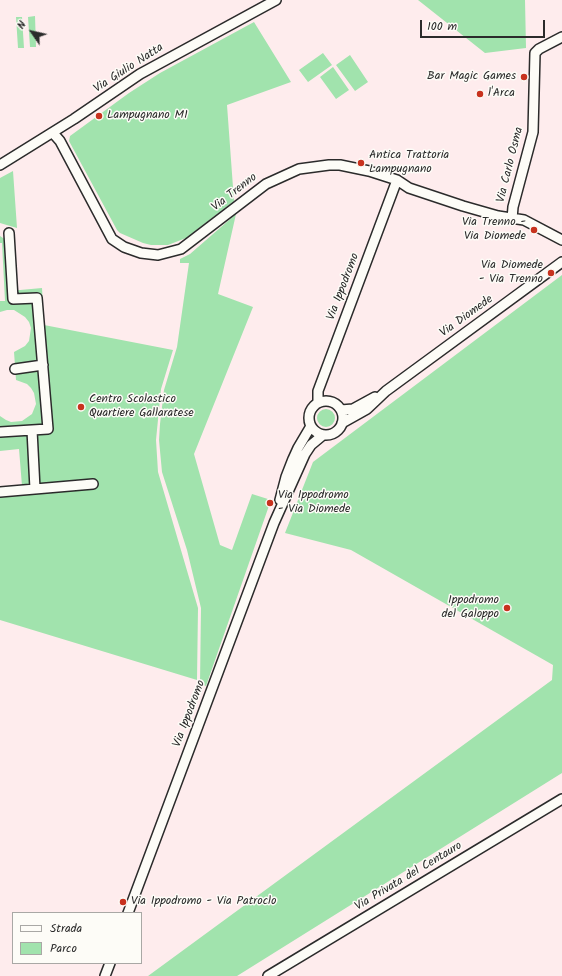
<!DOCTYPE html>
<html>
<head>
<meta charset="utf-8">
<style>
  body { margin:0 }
  #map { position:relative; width:562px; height:976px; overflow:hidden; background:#feeced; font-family:Kalam,sans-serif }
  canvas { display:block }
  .legend { position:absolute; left:12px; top:912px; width:130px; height:52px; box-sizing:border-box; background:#fdfcf7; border:1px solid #a9a8a5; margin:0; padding:5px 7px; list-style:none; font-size:12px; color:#2b2b2b }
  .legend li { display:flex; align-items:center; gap:8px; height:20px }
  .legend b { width:20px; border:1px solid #a9a8a5 }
  .north { position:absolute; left:12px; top:12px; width:40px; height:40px; -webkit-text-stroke:3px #fdfcf7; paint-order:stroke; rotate:304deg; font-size:11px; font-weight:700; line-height:16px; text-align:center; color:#2b2b2b }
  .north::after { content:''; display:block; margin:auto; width:14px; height:18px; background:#2b2b2b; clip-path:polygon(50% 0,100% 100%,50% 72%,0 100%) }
  .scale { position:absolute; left:420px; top:20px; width:125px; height:18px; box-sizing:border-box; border:2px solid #2b2b2b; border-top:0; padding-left:5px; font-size:12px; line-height:14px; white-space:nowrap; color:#2b2b2b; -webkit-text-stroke:3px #fdfcf7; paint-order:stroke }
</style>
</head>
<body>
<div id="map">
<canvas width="562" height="976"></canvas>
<ul class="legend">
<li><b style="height:5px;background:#fdfcf7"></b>Strada</li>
<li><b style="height:11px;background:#a1e3ad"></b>Parco</li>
</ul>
<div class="north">N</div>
<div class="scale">100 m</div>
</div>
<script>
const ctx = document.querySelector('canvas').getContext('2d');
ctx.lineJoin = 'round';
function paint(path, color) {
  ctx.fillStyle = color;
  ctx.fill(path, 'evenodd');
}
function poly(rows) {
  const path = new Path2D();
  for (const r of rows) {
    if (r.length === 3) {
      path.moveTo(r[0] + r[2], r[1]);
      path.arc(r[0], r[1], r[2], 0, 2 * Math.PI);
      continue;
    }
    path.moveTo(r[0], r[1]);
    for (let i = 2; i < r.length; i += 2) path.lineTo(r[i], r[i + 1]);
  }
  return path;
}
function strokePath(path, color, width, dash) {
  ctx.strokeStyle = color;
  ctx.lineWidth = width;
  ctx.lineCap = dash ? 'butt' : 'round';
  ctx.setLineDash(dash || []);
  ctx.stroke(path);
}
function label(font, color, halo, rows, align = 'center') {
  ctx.font = font + ' Kalam,sans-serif';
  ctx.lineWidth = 3;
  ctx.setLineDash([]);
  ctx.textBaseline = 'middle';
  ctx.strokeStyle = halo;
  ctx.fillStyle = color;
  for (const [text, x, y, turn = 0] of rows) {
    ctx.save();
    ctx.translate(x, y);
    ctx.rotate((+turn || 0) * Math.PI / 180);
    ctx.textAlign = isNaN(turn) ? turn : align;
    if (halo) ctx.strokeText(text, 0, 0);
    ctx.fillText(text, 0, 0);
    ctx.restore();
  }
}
paint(poly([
  [418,0,525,0,526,48,485,53],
  [35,16,36,47,30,47,28,17],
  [16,17,22,17,24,48,18,48],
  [254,22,291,82,227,105,234,201,186,238,168,245,151,245,143,243,120,233,117,230,69,141,70,136,129,93,160,73],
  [323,53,332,65,308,82,299,70],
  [350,55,368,82,355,91,336,65],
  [333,67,349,90,336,99,320,77],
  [13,171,17,228,0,223,0,178],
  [236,214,218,294,253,307,194,454,220,545,232,550,252,494,271,500,206,686,200,684,201,608,187,550,162,472,159,440,160,424,164,390,177,347,189,263,180,263,180,259,190,254],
  [0,236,6,240,9,291,42,288,44,325,173,350,161,389,156,440,158,472,198,608,197,680,0,620,0,488,22,486,19,449,0,451,0,416,6,420,11,422,22,421,32,414,36,404,34,393,31,388,27,384,16,380,14,352,25,346,29,341,31,328,29,322,25,317,14,310,7,310,0,312,0,301,5,301,2,243,0,243],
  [562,275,562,773,237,976,148,976,552,680,553,665,351,550,285,533,313,462],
  [326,418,9]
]), '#a1e3ad');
const minor = poly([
  [53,133,60,141,112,239,124,247,141,253,158,255,181,249,266,184,299,169,329,165,340,165,369,171,397,180,409,188,463,206,498,216,524,220,562,240],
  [0,165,74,119,140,74,276,0],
  [512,219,513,207,533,132,535,53,539,49,562,37],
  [9,233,13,299,37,298,48,429,32,430],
  [15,369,43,365],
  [326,418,17],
  [318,403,318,391,397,180],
  [341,410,353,409,375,397],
  [342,423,367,409,386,391,562,262],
  [0,432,32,430,35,489],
  [0,492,93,484],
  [280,500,286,477,293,459,298,448,311,426],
  [128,913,274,523,305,454,311,445,323,435],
  [105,976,110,963],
  [268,976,562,799]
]);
strokePath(minor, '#2b2b2b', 12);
strokePath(minor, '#fdfcf7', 9);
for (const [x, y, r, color] of [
  [524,77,4,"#c8321e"],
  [480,94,4,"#c8321e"],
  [99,116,4,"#c8321e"],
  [361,163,4,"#c8321e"],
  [534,230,4,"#c8321e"],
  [551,273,4,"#c8321e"],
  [81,407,4,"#c8321e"],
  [270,503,4,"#c8321e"],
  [507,608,4,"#c8321e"],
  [123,902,4,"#c8321e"]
]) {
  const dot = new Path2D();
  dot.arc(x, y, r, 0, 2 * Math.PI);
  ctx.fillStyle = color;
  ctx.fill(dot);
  strokePath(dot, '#fdfcf7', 1.5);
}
label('12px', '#2b2b2b', '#fdfcf7', [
  ["Via Giulio Natta",129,69,-33],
  ["Via Carlo Osma",511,165,-76],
  ["Via Trenno",235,193,-38],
  ["Via Ippodromo",344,287,-69],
  ["Via Diomede",467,317,-36],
  ["Via Ippodromo",190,714,-69],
  ["Via Privata del Centauro",409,877,-31]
]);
label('12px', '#2b2b2b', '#fdfcf7', [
  ["Bar Magic Games",516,77,"right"],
  ["l'Arca",488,94],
  ["Lampugnano M1",107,116],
  ["Antica Trattoria",369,156],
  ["Lampugnano",369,170],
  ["Via Trenno -",526,223,"right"],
  ["Via Diomede",526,237,"right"],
  ["Via Diomede",543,266,"right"],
  ["- Via Trenno",543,280,"right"],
  ["Centro Scolastico",89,400],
  ["Quartiere Gallaratese",89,414],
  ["Via Ippodromo",278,496],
  ["- Via Diomede",278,510],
  ["Ippodromo",499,601,"right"],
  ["del Galoppo",499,615,"right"],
  ["Via Ippodromo - Via Patroclo",131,902]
], 'left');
</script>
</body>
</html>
